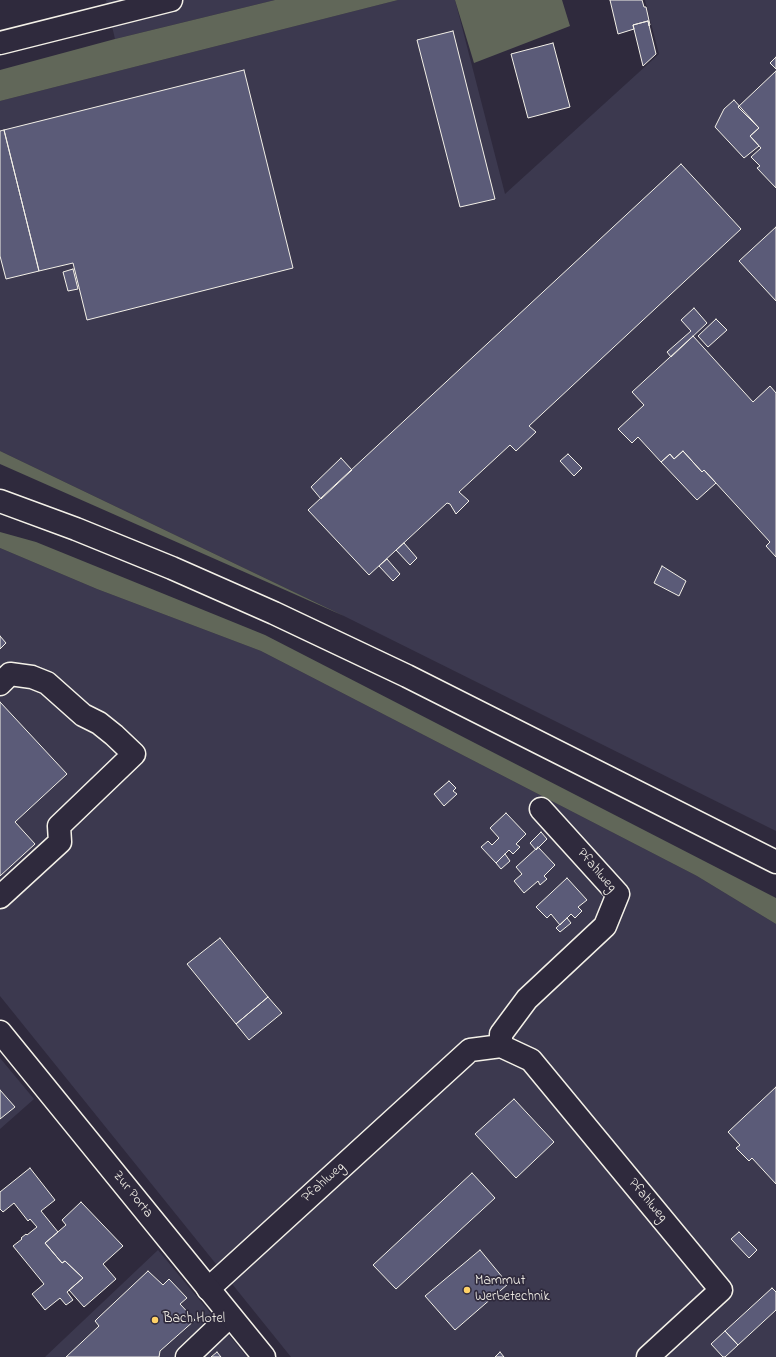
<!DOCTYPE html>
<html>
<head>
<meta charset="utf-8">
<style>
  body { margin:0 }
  canvas { display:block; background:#2f2a3d }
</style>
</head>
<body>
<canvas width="776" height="1357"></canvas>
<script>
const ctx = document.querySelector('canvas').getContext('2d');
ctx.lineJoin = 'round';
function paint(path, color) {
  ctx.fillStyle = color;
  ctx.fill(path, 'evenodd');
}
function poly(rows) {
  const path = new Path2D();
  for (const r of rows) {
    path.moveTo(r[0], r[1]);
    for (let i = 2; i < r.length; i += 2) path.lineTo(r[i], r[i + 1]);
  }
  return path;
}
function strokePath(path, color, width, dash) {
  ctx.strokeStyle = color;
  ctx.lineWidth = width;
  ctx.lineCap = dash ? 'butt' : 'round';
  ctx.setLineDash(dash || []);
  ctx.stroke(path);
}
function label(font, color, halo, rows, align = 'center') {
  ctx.font = font + ' "Indie Flower",sans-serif';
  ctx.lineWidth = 3.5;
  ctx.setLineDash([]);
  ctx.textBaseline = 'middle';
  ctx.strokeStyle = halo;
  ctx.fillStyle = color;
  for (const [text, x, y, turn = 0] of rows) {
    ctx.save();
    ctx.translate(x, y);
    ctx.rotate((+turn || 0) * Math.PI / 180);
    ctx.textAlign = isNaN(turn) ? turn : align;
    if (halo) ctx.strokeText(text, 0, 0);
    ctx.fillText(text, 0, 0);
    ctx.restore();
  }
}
paint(poly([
  [106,0,275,0,115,39],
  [398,0,455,0,505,194,659,54,645,0,776,0,776,831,344,616,0,451,0,101],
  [0,548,97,589,261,651,697,876,776,924,776,1357,291,1357,0,996],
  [0,1058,34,1099,0,1129],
  [158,1250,247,1357,45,1357]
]), '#3c394f');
paint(poly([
  [275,0,398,0,0,101,0,70,115,39],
  [455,0,562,0,570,26,474,63],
  [0,451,344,616,0,464],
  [0,532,36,542,265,635,776,898,776,924,697,876,261,651,97,589,0,548]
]), '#616759');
const building = poly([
  [610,0,642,0,644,7,646,7,650,25,649,26,648,21,633,25,634,29,618,34,610,0],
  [648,21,656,54,643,66,633,25,648,21],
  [453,31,495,199,460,207,417,40,453,31],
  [553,43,570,107,528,118,511,54,553,43],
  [776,57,776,69,770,63,776,57],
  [244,70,293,268,87,320,73,263,39,271,4,130,244,70],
  [776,71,776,188,757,168,760,166,751,157,761,148,750,136,759,128,738,107,776,71],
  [734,100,759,128,750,136,759,146,744,158,715,127,724,109,734,100],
  [4,130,39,271,6,279,0,256,0,131,4,130],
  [681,164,741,229,529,426,536,432,516,451,510,445,459,492,469,501,456,514,450,504,447,503,369,575,308,510,681,164],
  [776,227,776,301,739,261,776,227],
  [73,269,78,289,68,291,63,272,73,269],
  [694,308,707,323,671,357,667,352,691,331,681,320,694,308],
  [716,319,727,330,708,347,698,336,716,319],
  [693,336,753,402,770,386,776,393,776,557,766,546,770,542,704,470,702,472,683,451,674,459,670,454,661,462,638,437,632,443,618,429,644,405,632,392,693,336],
  [683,451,702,472,704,470,716,483,697,500,661,462,670,454,674,459,683,451],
  [568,454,582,468,574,476,560,461,568,454],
  [341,458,352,470,321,499,311,487,341,458],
  [404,543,417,558,410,565,396,550,404,543],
  [387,559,400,574,393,581,379,566,387,559],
  [662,566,686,581,679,596,654,583,662,566],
  [0,636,6,643,0,649,0,636],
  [0,702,67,774,15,822,35,844,0,876,0,702],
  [449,781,456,788,453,791,457,794,444,806,434,794,449,781],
  [506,813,526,834,516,844,520,847,513,854,509,850,496,863,481,847,488,841,492,845,499,838,490,828,506,813],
  [541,832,547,839,536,850,530,843,541,832],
  [538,847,555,865,544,876,547,879,540,885,538,881,524,893,514,881,522,874,516,867,538,847],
  [505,854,510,861,501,869,496,863,505,854],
  [567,878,587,900,578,907,582,911,575,918,571,914,560,925,551,914,547,918,536,907,567,878],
  [567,918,571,923,560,932,556,928,567,918],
  [220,938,268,997,236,1024,187,964,220,938],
  [268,997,282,1013,249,1040,236,1024,268,997],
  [776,1087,776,1184,752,1158,749,1161,736,1148,740,1145,728,1132,776,1087],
  [0,1090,15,1107,0,1119,0,1090],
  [514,1099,554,1142,516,1178,475,1134,514,1099],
  [30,1168,55,1200,41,1211,58,1232,45,1243,62,1263,65,1261,83,1278,67,1292,73,1300,66,1305,60,1298,45,1310,32,1294,44,1284,13,1246,22,1239,21,1238,26,1234,27,1235,37,1227,30,1219,28,1221,14,1203,3,1212,0,1209,0,1192,30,1168],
  [472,1173,495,1198,396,1289,373,1265,472,1173],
  [81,1202,123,1246,103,1264,116,1279,84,1307,69,1290,83,1278,65,1261,62,1263,45,1243,66,1225,62,1220,81,1202],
  [739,1232,757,1250,749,1258,731,1239,739,1232],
  [480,1250,508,1284,455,1330,425,1296,480,1250],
  [148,1271,163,1285,169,1279,187,1298,180,1304,195,1320,160,1351,159,1357,66,1357,99,1326,95,1321,98,1318,148,1271],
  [772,1288,776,1292,776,1310,738,1345,725,1331,772,1288],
  [725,1331,738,1345,725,1357,723,1357,711,1344,725,1331],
  [217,1352,221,1357,211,1357,217,1352],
  [500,1352,504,1357,495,1357,500,1352]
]);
paint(building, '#5b5b78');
strokePath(building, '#f4f1e8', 1);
const minor = poly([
  [0,684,10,674,32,677,47,683,83,715,99,723,114,735,134,754,59,826,60,842,0,897],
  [501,1046,501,1034,527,999,605,926,618,894,541,809],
  [208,1289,470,1050,501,1046,531,1060,721,1290,648,1357],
  [187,1357,230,1316]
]);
const major = poly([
  [0,43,171,0],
  [0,501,76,529,172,568,274,613,407,676,776,862],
  [0,1032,264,1357]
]);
strokePath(minor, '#f4f1e8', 25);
strokePath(major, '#f4f1e8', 25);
strokePath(minor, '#2f2a3d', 22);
strokePath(major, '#2f2a3d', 22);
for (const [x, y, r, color] of [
  [467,1290,4,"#ffd166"],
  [155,1320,4,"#ffd166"]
]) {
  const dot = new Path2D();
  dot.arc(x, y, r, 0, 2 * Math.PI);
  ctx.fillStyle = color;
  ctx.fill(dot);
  strokePath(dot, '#2f2a3d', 1.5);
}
label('14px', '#f4f1e8', '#2f2a3d', [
  ["Pfahlweg",596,871,49],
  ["Pfahlweg",324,1183,-42],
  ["Zur Porta",132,1195,51],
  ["Pfahlweg",647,1201,50]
]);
label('14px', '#f4f1e8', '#2f2a3d', [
  ["Mammut",475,1282],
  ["Werbetechnik",475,1298],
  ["Bach Hotel",163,1320]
], 'left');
</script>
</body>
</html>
